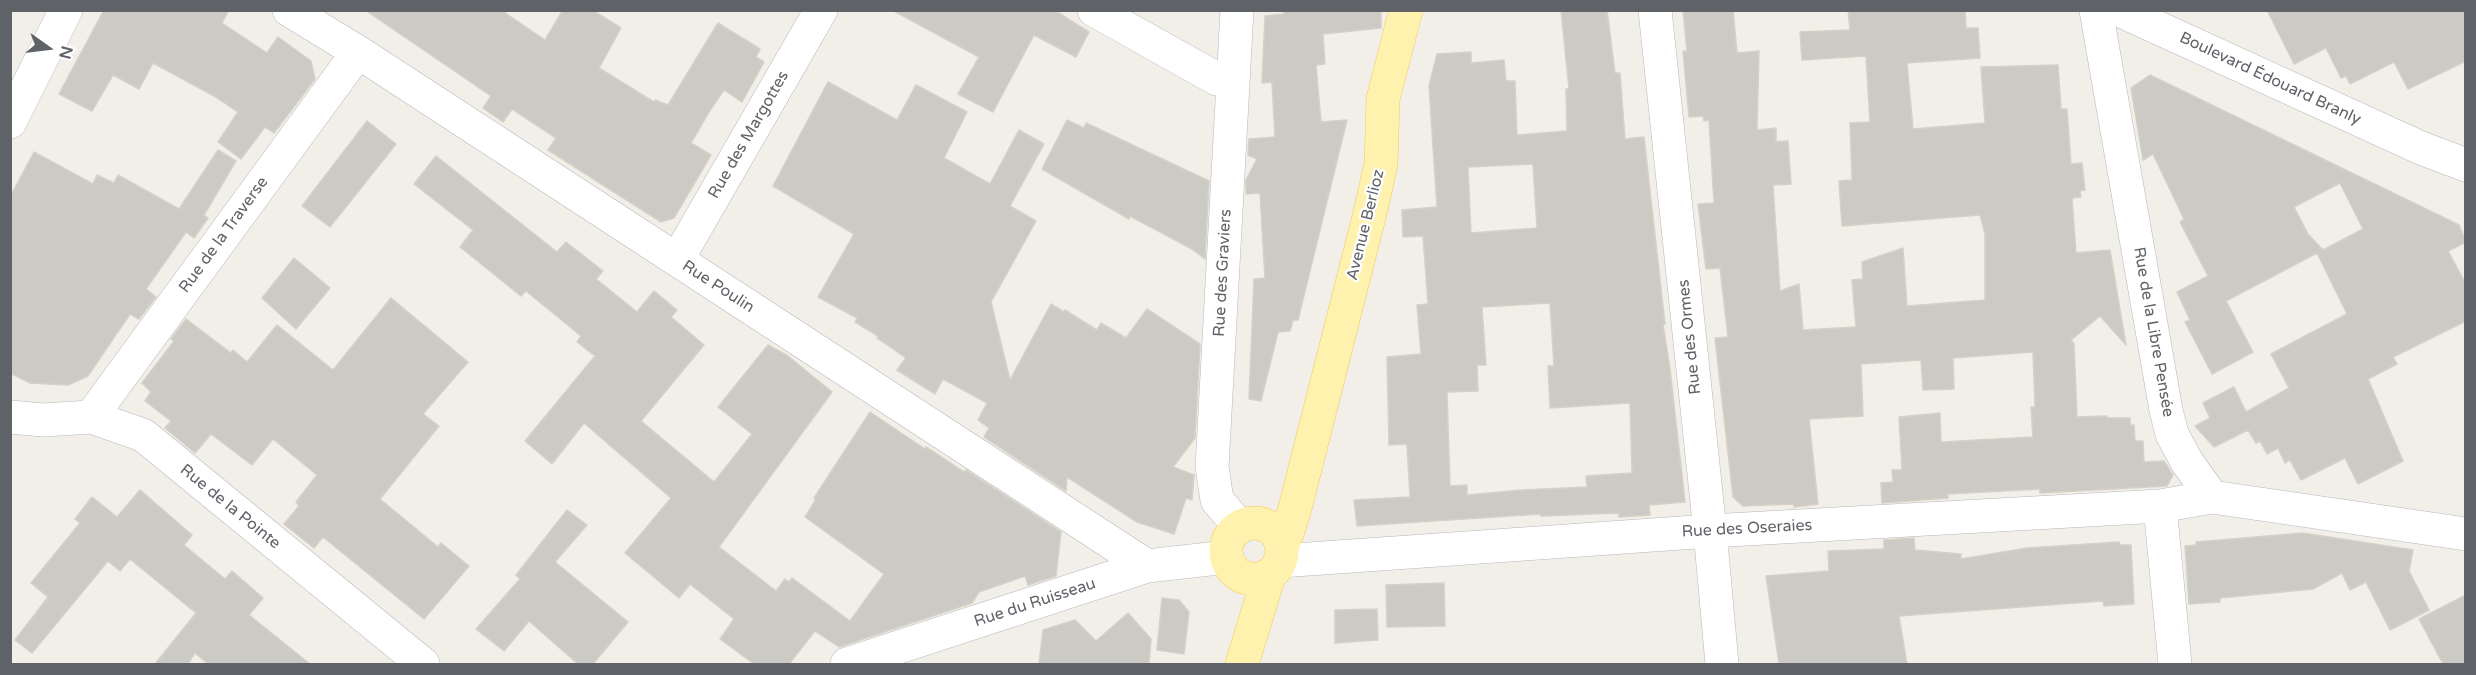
<!DOCTYPE html>
<html>
<head>
<meta charset="utf-8">
<style>
  body { margin:0 }
  #map { position:relative; width:2476px; height:675px; overflow:hidden; background:#f1efe8; font-family:"Varela Round",sans-serif }
  canvas { display:block }
  .frame { position:absolute; inset:0; border:12px solid #5f6368; pointer-events:none }
  .north { position:absolute; left:18px; top:18px; width:60px; height:60px; -webkit-text-stroke:4px #fff; paint-order:stroke; rotate:104deg; font-size:16px; font-weight:700; line-height:24px; text-align:center; color:#5f6368 }
  .north::after { content:''; display:block; margin:auto; width:21px; height:27px; background:#5f6368; clip-path:polygon(50% 0,100% 100%,50% 72%,0 100%) }
</style>
</head>
<body>
<div id="map">
<canvas width="2476" height="675"></canvas>
<div class="frame"></div>
<div class="north">N</div>
</div>
<script>
const ctx = document.querySelector('canvas').getContext('2d');
ctx.lineJoin = 'round';
function paint(path, color) {
  ctx.fillStyle = color;
  ctx.fill(path, 'evenodd');
}
function poly(rows) {
  const path = new Path2D();
  for (const r of rows) {
    if (r.length === 3) {
      path.moveTo(r[0] + r[2], r[1]);
      path.arc(r[0], r[1], r[2], 0, 2 * Math.PI);
      continue;
    }
    path.moveTo(r[0], r[1]);
    for (let i = 2; i < r.length; i += 2) path.lineTo(r[i], r[i + 1]);
  }
  return path;
}
function strokePath(path, color, width, dash) {
  ctx.strokeStyle = color;
  ctx.lineWidth = width;
  ctx.lineCap = dash ? 'butt' : 'round';
  ctx.setLineDash(dash || []);
  ctx.stroke(path);
}
function label(font, color, halo, rows, align = 'center') {
  ctx.font = font + ' "Varela Round",sans-serif';
  ctx.lineWidth = 4.5;
  ctx.setLineDash([]);
  ctx.textBaseline = 'middle';
  ctx.strokeStyle = halo;
  ctx.fillStyle = color;
  for (const [text, x, y, turn = 0] of rows) {
    ctx.save();
    ctx.translate(x, y);
    ctx.rotate((+turn || 0) * Math.PI / 180);
    ctx.textAlign = isNaN(turn) ? turn : align;
    if (halo) ctx.strokeText(text, 0, 0);
    ctx.fillText(text, 0, 0);
    ctx.restore();
  }
}
const building = poly([
  [104,10,229,10,222,23,267,53,278,37,311,61,315,79,274,133,265,127,241,159,218,142,238,112,214,96,153,63,139,89,113,75,92,111,59,94,104,10],
  [365,10,501,10,545,40,563,10,592,10,621,28,599,68,654,102,655,100,668,105,718,23,760,49,756,57,764,62,742,102,724,90,709,112,691,143,711,155,674,218,661,222,548,150,556,138,512,109,503,122,483,108,491,96,365,10],
  [892,10,1054,10,1089,32,1076,57,1034,35,993,112,958,94,979,57,892,10],
  [1284,10,1381,10,1381,28,1323,34,1325,64,1316,65,1321,122,1347,120,1298,320,1293,320,1290,331,1278,332,1261,401,1249,399,1254,279,1265,278,1260,193,1246,194,1246,180,1257,159,1248,155,1249,139,1275,137,1272,82,1262,83,1265,16,1284,14,1284,10],
  [1561,10,1607,10,1615,73,1620,73,1625,139,1644,137,1665,324,1663,324,1670,369,1685,502,1649,505,1650,515,1619,517,1619,513,1541,516,1541,514,1357,526,1354,500,1410,497,1407,444,1389,445,1387,357,1421,354,1417,305,1428,304,1423,236,1403,237,1402,210,1437,207,1429,86,1437,54,1471,52,1471,63,1504,60,1506,81,1515,81,1517,135,1567,131,1566,89,1569,89,1561,10],
  [1533,164,1537,228,1471,233,1468,167,1533,164],
  [1550,303,1554,366,1548,366,1550,408,1630,403,1632,473,1586,476,1587,487,1522,490,1467,495,1467,485,1450,486,1447,392,1478,391,1477,365,1486,365,1482,307,1550,303],
  [1683,10,1733,10,1737,53,1759,51,1757,130,1776,128,1776,142,1788,141,1791,184,1773,185,1780,291,1799,284,1803,330,1856,327,1852,280,1863,279,1862,262,1903,248,1907,306,1985,300,1985,234,1980,215,1842,226,1839,181,1852,180,1850,123,1870,122,1866,56,1802,60,1800,32,1850,30,1848,10,1965,10,1966,28,1978,28,1980,58,1907,63,1913,129,1985,123,1981,67,2058,65,2061,109,2067,109,2071,164,2082,163,2085,190,2080,191,2081,197,2072,198,2076,253,2110,250,2126,345,2100,316,2071,340,2074,344,2077,417,2107,416,2107,418,2130,418,2130,425,2134,425,2135,441,2143,441,2144,462,2164,461,2173,475,2167,486,2040,493,2040,489,1948,494,1948,498,1882,503,1881,483,1893,482,1892,470,1902,470,1899,417,1940,413,1941,442,2033,437,2031,407,2035,407,2033,352,1953,358,1954,389,1923,390,1921,360,1861,364,1863,416,1809,419,1818,504,1794,507,1794,504,1743,506,1733,497,1715,338,1728,337,1720,268,1706,269,1698,204,1714,203,1709,120,1704,121,1703,116,1689,117,1683,51,1687,51,1683,10],
  [2267,10,2466,10,2466,61,2408,89,2394,62,2350,84,2346,76,2341,78,2326,48,2294,64,2267,10],
  [2150,75,2459,225,2466,242,2448,251,2466,284,2466,321,2393,357,2397,364,2368,379,2403,461,2358,484,2345,458,2301,480,2290,460,2285,463,2278,448,2267,454,2260,441,2256,443,2248,430,2214,447,2195,426,2210,418,2203,403,2234,387,2246,412,2289,388,2271,354,2347,314,2317,253,2226,301,2253,352,2212,374,2185,322,2190,320,2177,292,2208,276,2180,222,2184,219,2153,154,2143,160,2131,88,2150,75],
  [2340,183,2363,229,2323,250,2308,234,2294,207,2340,183],
  [828,82,897,120,916,85,967,112,944,158,990,184,1019,130,1044,144,1010,206,1036,221,991,302,1010,380,1051,304,1064,312,1065,310,1097,330,1101,323,1126,338,1147,309,1200,344,1195,438,1173,467,1194,475,1192,500,1186,498,1174,534,1137,522,1067,477,1066,491,984,437,989,428,978,420,987,403,943,379,935,394,897,370,906,358,877,338,878,336,855,322,857,318,818,297,854,234,773,186,828,82],
  [1067,120,1084,128,1086,123,1209,181,1205,259,1192,249,1130,216,1129,219,1042,169,1067,120],
  [367,121,396,144,330,227,302,206,367,121],
  [218,150,236,161,204,215,208,218,194,238,186,232,146,289,156,297,139,319,130,314,88,376,68,385,30,383,10,373,10,197,34,152,93,184,97,175,114,183,118,175,179,209,218,150],
  [436,156,557,252,566,242,603,271,596,279,637,312,654,291,677,310,671,317,704,345,641,421,714,482,752,434,718,407,768,345,788,356,832,392,719,547,776,591,785,579,789,582,792,578,850,621,884,574,805,517,816,499,814,498,870,412,925,449,926,447,964,472,966,470,1061,532,1056,576,1028,585,1025,576,979,592,972,603,839,647,815,631,789,664,754,664,720,639,734,619,690,584,679,598,625,553,671,498,584,423,552,464,525,441,595,356,577,342,581,336,526,291,521,296,460,247,473,230,414,184,436,156],
  [294,258,330,288,296,329,262,298,294,258],
  [391,298,468,362,423,414,439,426,380,499,438,547,441,543,469,566,424,619,323,537,314,548,284,524,299,506,296,502,317,475,273,439,252,465,211,434,195,453,165,428,171,421,145,401,151,392,142,383,174,341,171,339,186,319,231,353,233,350,247,362,277,325,333,370,391,298],
  [140,490,192,535,184,545,225,579,232,571,263,598,249,615,310,664,208,664,195,653,188,664,155,664,196,613,130,559,120,571,108,561,32,653,15,640,48,597,31,583,80,523,75,519,92,497,117,517,140,490],
  [567,510,587,525,555,562,628,622,593,664,578,664,529,621,504,651,476,629,520,579,516,575,567,510],
  [2303,533,2413,550,2409,571,2429,610,2390,630,2366,582,2350,590,2342,573,2313,589,2220,598,2220,602,2189,604,2185,546,2196,545,2196,542,2303,533],
  [1914,538,1915,550,1961,554,1961,559,2027,548,2119,542,2120,545,2131,545,2134,604,2104,606,2103,601,1899,616,1907,664,1779,664,1766,576,1829,571,1828,551,1884,549,1884,540,1914,538],
  [1444,583,1445,626,1387,627,1386,585,1444,583],
  [2466,595,2466,664,2443,664,2419,619,2466,595],
  [1162,598,1179,600,1189,612,1184,654,1157,650,1162,598],
  [1377,609,1378,640,1335,643,1335,610,1377,609],
  [1128,613,1151,639,1149,664,1039,664,1043,630,1075,620,1096,641,1128,613]
]);
paint(building, '#cccac5');
strokePath(building, '#d6d1c6', 1.5);
const minor = poly([
  [289,10,358,52,1147,566],
  [1094,10,1217,79,1233,79],
  [1237,10,1212,467,1217,500,1240,527],
  [1655,10,1710,531,1722,664],
  [2096,10,2166,410,2172,434,2187,462,2212,497],
  [2119,10,2421,148,2466,165],
  [10,122,66,10],
  [677,260,821,10],
  [10,417,43,420,91,417,143,435,423,664],
  [91,417,358,52],
  [2160,506,2175,664],
  [1280,561,1710,531,2160,506,2212,497,2466,534],
  [847,664,1147,566,1227,557]
]);
const major = poly([
  [1254,551,28],
  [1282,548,1294,512,1370,213,1381,164,1383,99,1406,10],
  [1242,664,1269,575]
]);
strokePath(minor, '#b5b8bc', 34);
strokePath(major, '#f2c960', 34);
strokePath(minor, '#fff', 33);
strokePath(major, '#fff2af', 33);
label('16px', '#5f6368', '#fff', [
  ["Boulevard Édouard Branly",2270,79,25],
  ["Rue des Margottes",749,135,-60],
  ["Avenue Berlioz",1366,225,-76],
  ["Rue de la Traverse",224,235,-54],
  ["Rue des Graviers",1223,273,-87],
  ["Rue Poulin",718,287,33],
  ["Rue de la Libre Pensée",2153,332,80],
  ["Rue des Ormes",1690,337,-96],
  ["Rue de la Pointe",230,507,39],
  ["Rue des Oseraies",1747,529,-3],
  ["Rue du Ruisseau",1035,603,-18]
]);
</script>
</body>
</html>
